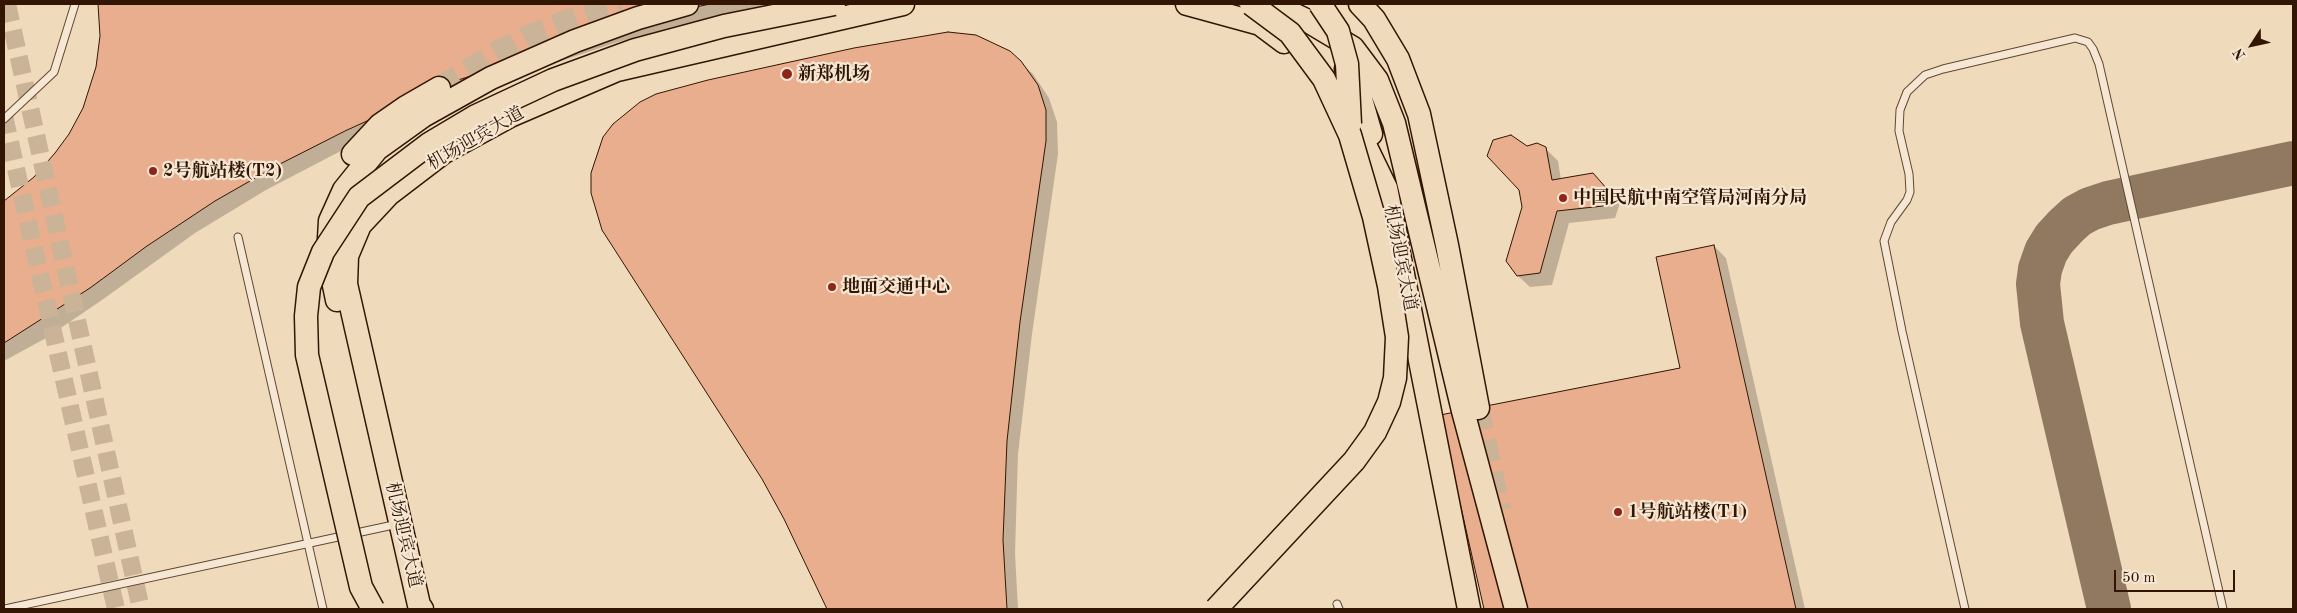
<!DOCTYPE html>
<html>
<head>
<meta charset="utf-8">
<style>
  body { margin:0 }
  #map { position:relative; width:2297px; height:613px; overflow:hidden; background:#f0dabc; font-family:"Old Standard TT",serif }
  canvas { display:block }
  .frame { position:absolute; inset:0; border:5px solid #321603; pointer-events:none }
  .north { position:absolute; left:2227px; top:20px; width:50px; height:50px; -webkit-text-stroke:4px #f5e7d3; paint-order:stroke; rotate:235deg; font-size:14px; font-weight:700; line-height:20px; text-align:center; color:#321603 }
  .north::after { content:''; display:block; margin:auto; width:18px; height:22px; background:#321603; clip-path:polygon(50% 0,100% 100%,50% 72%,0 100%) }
  .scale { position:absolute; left:2114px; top:570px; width:121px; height:22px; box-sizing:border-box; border:2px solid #321603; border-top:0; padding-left:6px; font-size:15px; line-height:18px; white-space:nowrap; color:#321603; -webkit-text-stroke:4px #f5e7d3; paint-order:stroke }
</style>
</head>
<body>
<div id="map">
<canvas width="2297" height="613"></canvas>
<div class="frame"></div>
<div class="north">N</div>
<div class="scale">50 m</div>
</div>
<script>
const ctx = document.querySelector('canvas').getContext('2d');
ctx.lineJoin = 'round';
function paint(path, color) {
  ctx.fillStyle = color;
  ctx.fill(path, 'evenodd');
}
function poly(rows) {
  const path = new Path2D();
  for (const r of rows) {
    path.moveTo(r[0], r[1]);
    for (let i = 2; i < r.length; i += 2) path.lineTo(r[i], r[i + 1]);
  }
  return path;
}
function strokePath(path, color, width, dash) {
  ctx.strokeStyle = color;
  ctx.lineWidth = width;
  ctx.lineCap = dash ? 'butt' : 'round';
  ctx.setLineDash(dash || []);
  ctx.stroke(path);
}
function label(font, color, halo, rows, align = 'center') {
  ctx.font = font + ' "Old Standard TT","Noto Serif SC",serif';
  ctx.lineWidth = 4.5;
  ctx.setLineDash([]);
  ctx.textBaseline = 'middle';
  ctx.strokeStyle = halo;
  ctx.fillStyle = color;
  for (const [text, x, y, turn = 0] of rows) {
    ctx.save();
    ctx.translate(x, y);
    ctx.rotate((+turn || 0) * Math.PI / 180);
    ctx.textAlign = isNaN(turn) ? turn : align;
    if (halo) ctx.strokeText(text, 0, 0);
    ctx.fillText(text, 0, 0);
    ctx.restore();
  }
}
paint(poly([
  [98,4,772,4,676,26,618,42,465,93,358,142,266,190,195,233,102,300,46,338,4,361,4,202,35,178,70,134,84,109,97,68,101,36],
  [1020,62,1033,74,1049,98,1057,122,1058,154,1032,334,1018,454,1015,553,1018,609,828,609,604,137,627,112,656,96],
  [1527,148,1545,148,1558,161,1561,180,1605,187,1620,203,1615,218,1569,223,1552,285,1530,287,1517,275],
  [1714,246,1726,258,1805,609,1485,609,1442,416,1681,369]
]), '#0003');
strokePath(poly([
  [2109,609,2042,323,2038,284,2040,269,2046,252,2054,239,2066,226,2077,216,2090,209,2108,203,2293,163]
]), '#917860', 44);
const building = poly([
  [98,4,710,4,664,14,452,82,345,131,278,165,215,201,147,246,90,288,4,343,4,201,34,177,55,153,69,134,83,108,96,67,100,36,98,4],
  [948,32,976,35,1010,51,1021,61,1038,85,1046,110,1046,141,1020,322,1007,441,1003,540,1007,609,827,609,784,519,762,479,602,230,591,193,591,173,603,137,613,124,640,102,656,94,708,80,854,48,948,32],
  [1511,135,1527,146,1537,143,1546,147,1552,180,1593,173,1608,190,1603,206,1557,211,1540,273,1517,276,1506,261,1522,207,1519,190,1487,156,1493,140,1511,135],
  [1714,245,1796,609,1484,609,1440,415,1680,368,1656,257,1714,245]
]);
paint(building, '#e8ae8d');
strokePath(building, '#321603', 1);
strokePath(poly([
  [7,4,141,609],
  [4,116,116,609]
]), '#cab397', 18, [18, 9]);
strokePath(poly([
  [439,88,497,52,528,36,569,20,621,4],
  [1478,408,1500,510]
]), '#cab397', 22, [22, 11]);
const service = poly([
  [4,119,54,72,75,4],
  [238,237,323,609],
  [1337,604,1339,609],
  [5,609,398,524],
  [1965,609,1902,331,1884,241,1891,222,1907,200,1910,192,1909,174,1899,131,1900,110,1907,92,1925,75,1943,69,2075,38,2088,42,2093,49,2099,64,2223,609]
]);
const primary = poly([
  [1187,4,1260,24,1284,42],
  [1272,4,1308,21,1353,48,1377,80,1394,123,1463,411,1516,609],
  [1360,4,1374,19,1398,59,1419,114,1447,245,1478,408],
  [1346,69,1359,92,1371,134],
  [1350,114,1386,188,1469,609],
  [353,154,380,125,406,107,439,88],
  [337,300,328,256,330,221,344,190,377,149,423,116,491,78,575,41,638,18,687,4],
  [422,609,419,605,346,284,347,256,360,225,389,194,444,152,510,116,617,70,903,4]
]);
strokePath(service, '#624731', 9);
strokePath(primary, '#321603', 25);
strokePath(service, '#f5e7d3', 7);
strokePath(primary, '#f0dabc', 22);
const primaryBridge = poly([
  [1320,4,1338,31,1347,64,1350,124],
  [373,609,361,587,307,355,306,316,309,287,323,252,359,197,429,144,476,116,553,80,635,50,724,26,834,4],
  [1216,609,1354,461,1375,432,1389,402,1395,378,1397,337,1389,286,1374,217,1350,135,1324,79,1290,33,1251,4]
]);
strokePath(primaryBridge, '#321603', 25, []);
strokePath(primaryBridge, '#f0dabc', 22);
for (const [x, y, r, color] of [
  [787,74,6,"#8f2418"],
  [153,171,5,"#8f2418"],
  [1563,198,5,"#8f2418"],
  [832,287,5,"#8f2418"],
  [1618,512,5,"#8f2418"]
]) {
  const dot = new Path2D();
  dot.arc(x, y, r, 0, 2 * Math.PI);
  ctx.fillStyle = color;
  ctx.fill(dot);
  strokePath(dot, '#f5e7d3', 2);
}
label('bold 18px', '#321603', '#f5e7d3', [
  ["新郑机场",798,74],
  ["2号航站楼(T2)",163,171],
  ["中国民航中南空管局河南分局",1573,198],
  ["地面交通中心",842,287],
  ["1号航站楼(T1)",1628,512]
], 'left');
label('18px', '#321603', '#f5e7d3', [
  ["机场迎宾大道",476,139,-30],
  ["机场迎宾大道",1400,258,79],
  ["机场迎宾大道",403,535,77]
]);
</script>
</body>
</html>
